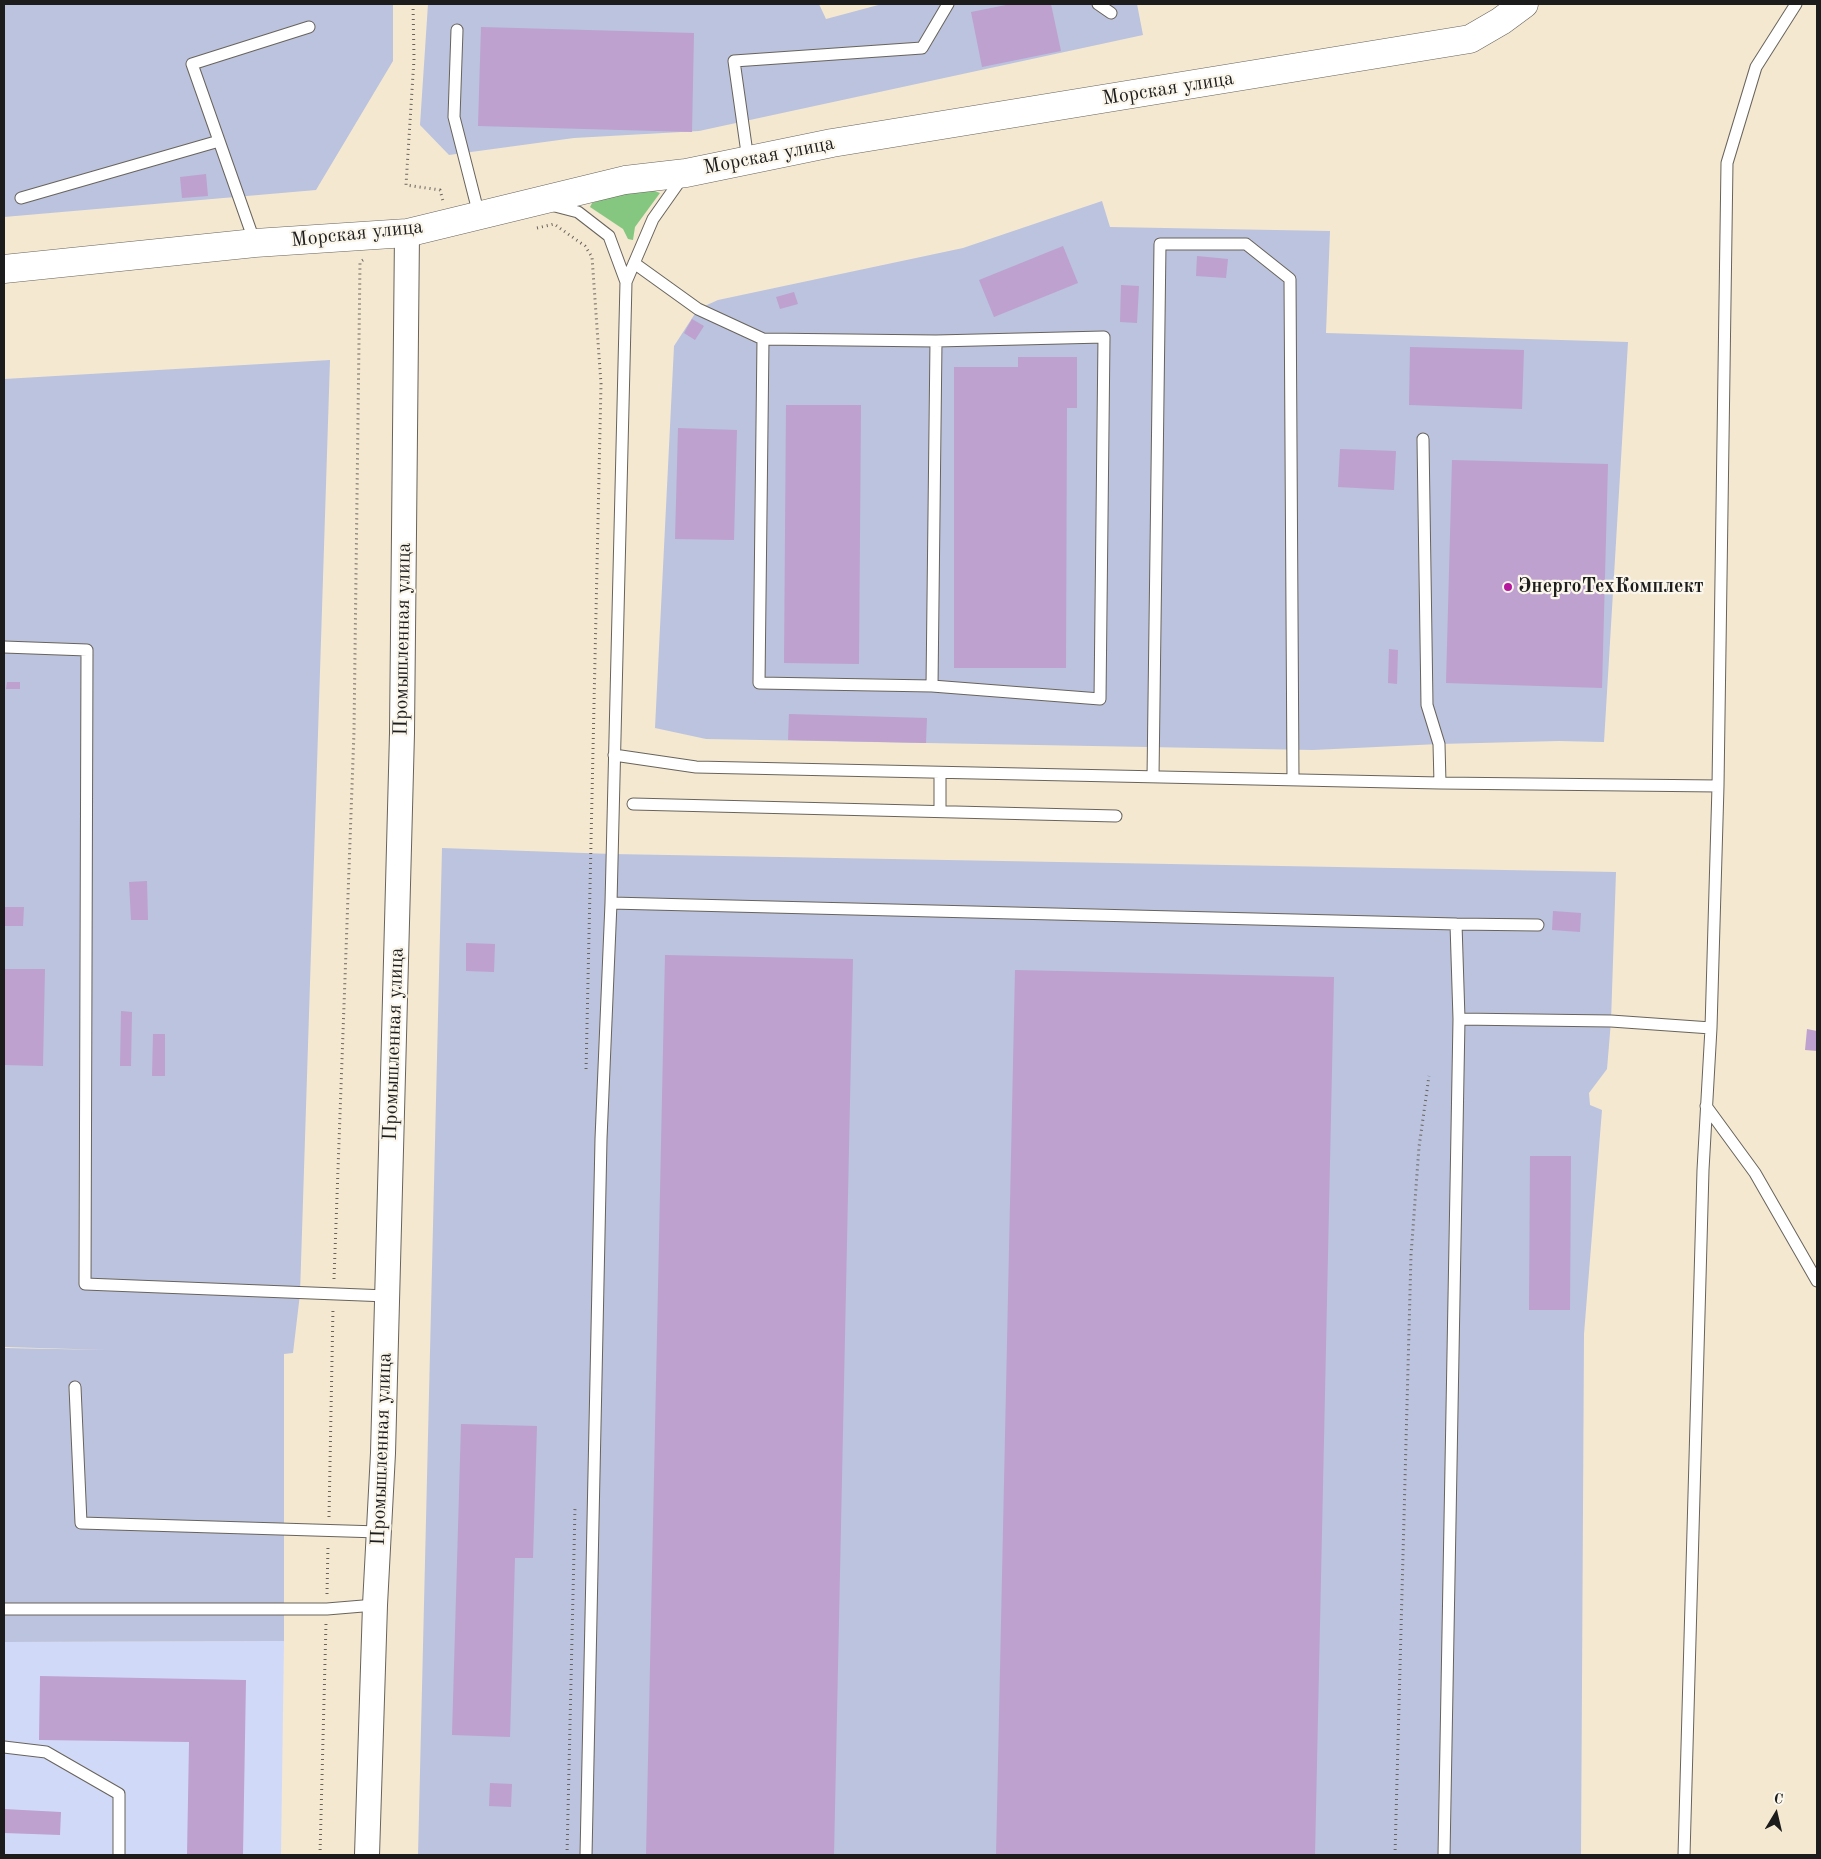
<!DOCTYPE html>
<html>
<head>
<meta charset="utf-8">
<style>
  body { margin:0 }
  #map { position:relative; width:1821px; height:1859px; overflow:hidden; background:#f4e8d1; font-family:"Old Standard TT",serif }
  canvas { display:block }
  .frame { position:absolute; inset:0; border:5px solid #1c1c1c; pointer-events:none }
  .north { position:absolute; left:1751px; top:1789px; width:50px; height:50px; -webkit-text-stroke:4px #fbf7ec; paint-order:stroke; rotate:9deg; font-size:14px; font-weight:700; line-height:20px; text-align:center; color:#1c1c1c }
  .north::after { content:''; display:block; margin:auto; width:18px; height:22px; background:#1c1c1c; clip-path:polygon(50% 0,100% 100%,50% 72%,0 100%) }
</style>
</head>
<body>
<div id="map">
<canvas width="1821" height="1859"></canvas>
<div class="frame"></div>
<div class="north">С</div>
</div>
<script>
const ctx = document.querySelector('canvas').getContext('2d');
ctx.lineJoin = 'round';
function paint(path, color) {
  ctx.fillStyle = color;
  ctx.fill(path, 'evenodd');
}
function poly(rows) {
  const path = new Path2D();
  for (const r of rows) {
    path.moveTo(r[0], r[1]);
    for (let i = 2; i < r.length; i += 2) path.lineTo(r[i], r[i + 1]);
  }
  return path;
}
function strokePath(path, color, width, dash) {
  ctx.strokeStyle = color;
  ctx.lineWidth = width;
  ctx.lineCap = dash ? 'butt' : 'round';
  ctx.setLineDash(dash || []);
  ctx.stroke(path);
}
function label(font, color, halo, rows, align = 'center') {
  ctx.font = font + ' "Old Standard TT",serif';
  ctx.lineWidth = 4.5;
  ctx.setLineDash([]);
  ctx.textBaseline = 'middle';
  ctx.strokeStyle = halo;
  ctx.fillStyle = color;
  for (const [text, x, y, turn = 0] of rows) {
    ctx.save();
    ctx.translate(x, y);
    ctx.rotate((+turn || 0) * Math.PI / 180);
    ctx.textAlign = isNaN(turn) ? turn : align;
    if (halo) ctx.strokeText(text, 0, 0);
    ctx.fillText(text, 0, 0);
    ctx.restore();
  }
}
paint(poly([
  [284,1641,281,1855,4,1855,4,1642]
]), '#d1d9f9');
paint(poly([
  [4,4,393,4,393,61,316,190,4,217],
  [428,4,819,4,826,19,882,4,1137,4,1143,35,699,131,574,138,449,155,420,125],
  [1102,201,1110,227,1330,231,1326,333,1628,342,1604,742,1559,741,1439,744,1313,750,706,739,655,728,674,346,698,309,718,300,963,248],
  [330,360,300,1294,293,1353,284,1354,284,1641,4,1642,4,1348,108,1350,4,1347,4,379],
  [442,848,612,854,1616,872,1611,1021,1607,1069,1589,1093,1590,1105,1602,1110,1584,1334,1581,1855,418,1855]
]), '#bbc3de');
paint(poly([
  [652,190,660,193,635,227,633,240,628,239,623,229,590,207,592,203,614,196]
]), '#85c780');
paint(poly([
  [1011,4,1051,4,1061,51,982,67,971,12],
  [481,27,694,33,692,132,478,126],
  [206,174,208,196,182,198,180,177],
  [1063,246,1078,283,994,317,979,280],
  [1197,256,1228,259,1226,278,1196,276],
  [1121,285,1139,286,1137,323,1120,322],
  [794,292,798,304,780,309,776,297],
  [692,319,704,326,695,340,684,333],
  [1410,347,1524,350,1522,409,1409,405],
  [1018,357,1077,357,1077,408,1067,408,1066,668,954,668,954,367,1018,367],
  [786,405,861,405,859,664,784,663],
  [678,428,737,430,734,540,675,539],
  [1340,449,1396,451,1394,490,1338,487],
  [1452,460,1608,464,1602,688,1446,683],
  [1389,649,1398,650,1397,684,1388,683],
  [7,682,20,682,20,689,6,689],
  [789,714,927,718,926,743,788,740],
  [147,881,148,920,131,920,129,882],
  [4,907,24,907,23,926,4,926],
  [1553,911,1581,913,1580,932,1552,930],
  [466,943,495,944,494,972,466,971],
  [665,955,853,959,834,1855,646,1855],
  [4,969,45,969,43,1066,4,1065],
  [1015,970,1334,977,1315,1855,996,1855],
  [121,1011,132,1012,131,1066,120,1066],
  [1807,1029,1817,1031,1817,1051,1805,1050],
  [153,1034,165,1034,165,1076,152,1076],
  [1530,1156,1571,1156,1570,1310,1529,1310],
  [461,1424,537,1426,533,1558,515,1558,510,1737,452,1735],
  [40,1676,246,1680,243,1855,187,1855,189,1742,39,1740],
  [490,1783,512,1784,511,1807,489,1806],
  [4,1809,61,1812,60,1835,4,1833]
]), '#bea1cf');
const lane = poly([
  [1098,4,1111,13],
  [457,30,454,117,479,215],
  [748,160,734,61,922,48,948,4],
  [21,198,219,141],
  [551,205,578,212,609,236,626,282],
  [255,243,192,64,309,27],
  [634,263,698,309,763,339,936,341,932,686],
  [763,339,759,683,932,686,1100,699,1104,337,936,341],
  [1423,439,1427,705,1439,744,1440,783],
  [4,647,87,650,85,1284,387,1296],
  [614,755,696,767,1440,783,1718,786],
  [1153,777,1160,244,1246,244,1290,279,1293,779],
  [633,804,1116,816],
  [940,811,940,773],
  [611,903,1456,924,1459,1019],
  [1456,924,1538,925],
  [1706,1106,1755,1173,1817,1281],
  [75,1387,81,1523,379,1532],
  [4,1609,327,1609,375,1605],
  [4,1747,46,1752,119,1794,119,1855],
  [586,1855,601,1139,611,903,626,282,653,219,684,175],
  [1444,1855,1459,1019,1611,1021,1711,1028],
  [1684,1855,1703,1170,1711,1028,1718,786,1727,163,1756,67,1796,4]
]);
const street = poly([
  [367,1855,375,1605,383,1453,402,733,407,233]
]);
const secondary = poly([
  [4,269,255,243,407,233,625,180,686,173,832,143,1470,39,1501,21,1524,4]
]);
strokePath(lane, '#68635b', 13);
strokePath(street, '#68635b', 26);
strokePath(secondary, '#68635b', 29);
strokePath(poly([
  [413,4,414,59,406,185,440,190,443,201],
  [537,228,554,224,585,246,592,257,601,384,586,1072],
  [334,1279,354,732,360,262,363,260],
  [329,1517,333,1308],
  [327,1594,328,1545],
  [320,1855,326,1623],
  [567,1855,575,1508],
  [1395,1855,1411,1255,1419,1147,1429,1076]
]), '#68635b', 3, [1, 4]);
strokePath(lane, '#fff', 11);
strokePath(street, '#fff', 24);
strokePath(secondary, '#fff', 28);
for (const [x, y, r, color] of [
  [1508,587,5,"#b5179e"]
]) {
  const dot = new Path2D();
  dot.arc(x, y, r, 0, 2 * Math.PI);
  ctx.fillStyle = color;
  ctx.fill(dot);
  strokePath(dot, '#fbf7ec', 2);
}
label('20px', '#1c1c1c', '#fbf7ec', [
  ["Морская улица",1168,89,-9],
  ["Морская улица",769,156,-11],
  ["Морская улица",357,234,-6],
  ["Промышленная улица",403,639,-89],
  ["Промышленная улица",394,1044,-88],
  ["Промышленная улица",382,1449,-88]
]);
label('bold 20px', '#1c1c1c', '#fbf7ec', [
  ["ЭнергоТехКомплект",1518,587]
], 'left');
</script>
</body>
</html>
